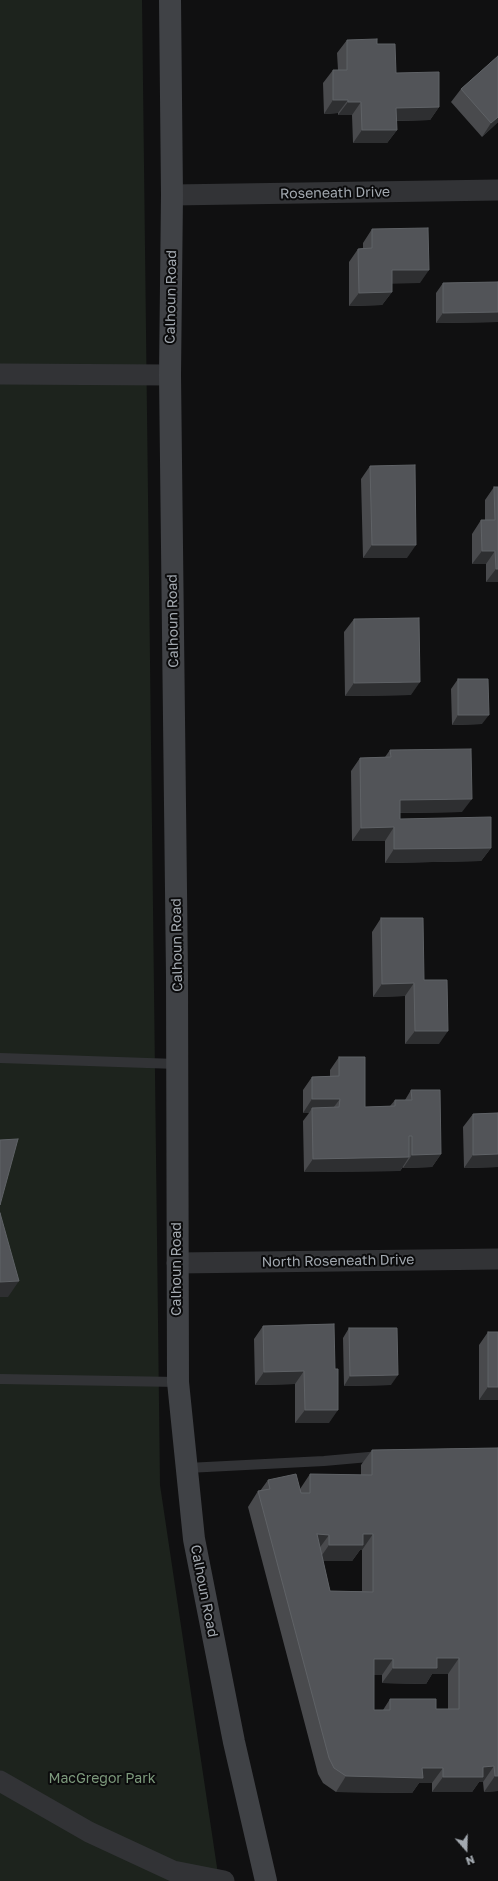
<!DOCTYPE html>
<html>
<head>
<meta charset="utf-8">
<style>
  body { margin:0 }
  #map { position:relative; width:498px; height:1881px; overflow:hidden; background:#101011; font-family:"Golos Text",sans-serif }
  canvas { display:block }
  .north { position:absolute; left:446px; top:1829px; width:40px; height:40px; -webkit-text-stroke:3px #0b0b0c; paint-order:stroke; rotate:160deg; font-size:11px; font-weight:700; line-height:16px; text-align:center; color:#a3a9b0 }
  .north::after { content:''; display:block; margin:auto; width:14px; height:18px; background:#a3a9b0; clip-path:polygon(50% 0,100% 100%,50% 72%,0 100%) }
</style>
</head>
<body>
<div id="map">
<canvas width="498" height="1881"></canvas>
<div class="north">N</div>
</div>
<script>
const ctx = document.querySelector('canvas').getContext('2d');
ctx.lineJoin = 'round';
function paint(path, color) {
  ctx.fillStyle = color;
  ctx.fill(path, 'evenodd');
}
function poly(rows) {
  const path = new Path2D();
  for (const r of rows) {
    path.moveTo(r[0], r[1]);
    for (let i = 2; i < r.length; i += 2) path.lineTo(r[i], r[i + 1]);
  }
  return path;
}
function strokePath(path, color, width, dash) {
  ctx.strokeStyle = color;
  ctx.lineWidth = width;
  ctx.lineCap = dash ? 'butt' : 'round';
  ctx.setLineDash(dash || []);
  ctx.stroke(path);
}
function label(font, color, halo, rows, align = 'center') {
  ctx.font = font + ' "Golos Text",sans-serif';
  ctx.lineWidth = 4;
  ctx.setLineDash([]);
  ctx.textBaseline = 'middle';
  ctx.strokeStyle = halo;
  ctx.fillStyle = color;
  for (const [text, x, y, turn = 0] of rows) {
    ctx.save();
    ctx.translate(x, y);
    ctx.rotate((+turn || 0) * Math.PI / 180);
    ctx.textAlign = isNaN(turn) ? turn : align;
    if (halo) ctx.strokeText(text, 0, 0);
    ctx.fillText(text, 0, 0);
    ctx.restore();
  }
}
paint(poly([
  [0,0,142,0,160,1485,219,1881,0,1881]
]), '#1d231d');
strokePath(poly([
  [0,1058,177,1064],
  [0,1379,178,1382],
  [187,1468,324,1461,380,1456]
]), '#323336', 10);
strokePath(poly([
  [172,195,498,190],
  [0,374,170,375],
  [177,1263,498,1259],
  [0,1781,89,1832,173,1871,224,1881]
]), '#323336', 21);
strokePath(poly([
  [170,0,172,195,170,375,177,976,178,1382,194,1539,234,1742,266,1881]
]), '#404246', 22);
paint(poly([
  [347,40,377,44,396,73,439,107,430,120,396,121,397,130,387,143,353,143,352,115,338,115,338,113,324,114,323,83,333,70,338,70,337,53],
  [498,56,498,122,482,137,451,102,461,89],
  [372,229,420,283,392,283,392,292,382,305,349,306,349,262,358,249,363,248,363,243],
  [498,282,498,322,436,323,436,293,443,283],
  [370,466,407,558,363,558,361,479],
  [494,487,498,582,486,582,486,564,472,564,472,534,481,520,485,520,485,500],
  [354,619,411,695,345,696,344,632],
  [458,679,482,724,452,725,451,689],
  [390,750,462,812,400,813,400,819,491,848,481,861,385,863,385,841,352,841,351,771,360,758,385,757],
  [381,918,424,980,439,1044,405,1044,405,996,373,997,372,932],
  [339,1057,365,1107,390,1106,395,1100,405,1100,411,1090,441,1154,432,1167,403,1168,403,1167,400,1171,304,1172,303,1121,309,1113,303,1113,303,1090,312,1077,330,1076,330,1070],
  [498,1113,498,1167,464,1168,463,1127,473,1114],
  [334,1324,329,1423,295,1423,295,1384,255,1385,254,1339,263,1326],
  [349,1328,391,1385,344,1386,343,1338],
  [488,1332,498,1332,498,1400,479,1400,479,1345],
  [498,1448,498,1791,484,1792,483,1782,479,1782,472,1792,432,1792,432,1783,419,1783,412,1793,336,1792,323,1783,318,1774,248,1507,258,1491,260,1491,268,1480,300,1489,310,1474,361,1475,361,1465,372,1450],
  [360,1550,362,1550,362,1591,330,1591,323,1561,352,1561],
  [432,1674,448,1674,448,1709,436,1709,390,1699,383,1710,374,1710,374,1675,382,1675,382,1683,426,1684]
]), '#494a4d');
paint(poly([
  [333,100,348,100,338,113,324,114],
  [348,102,361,102,352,115,338,115],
  [439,107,430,120,387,121,396,108],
  [498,117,498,122,482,137,491,123],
  [362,130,397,130,387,143,353,143],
  [392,270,429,270,420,283,382,284],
  [392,292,382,305,349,306,359,293],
  [498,312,498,322,436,323,443,313],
  [372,545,416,545,407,558,363,558],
  [482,551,495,551,486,564,472,564],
  [496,569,498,569,498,582,486,582],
  [420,682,411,695,345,696,354,683],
  [458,715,489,715,482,724,452,725],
  [472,799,462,812,390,813,400,800],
  [394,827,385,841,352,841,361,828],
  [491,848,481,861,385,863,394,849],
  [414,983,405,996,373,997,382,984],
  [415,1031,448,1031,439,1044,405,1044],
  [312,1099,340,1099,330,1112,312,1108,309,1113,303,1113],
  [441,1154,432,1167,403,1168,412,1155],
  [498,1154,498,1167,464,1168,473,1155],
  [409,1157,400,1171,304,1172,313,1159],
  [19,1281,8,1297,0,1297,0,1282],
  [304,1371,295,1384,255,1385,264,1372],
  [398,1375,391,1385,344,1386,350,1376],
  [488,1387,498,1387,498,1400,479,1400],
  [305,1410,338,1410,329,1423,295,1423],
  [317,1534,329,1535,318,1550],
  [363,1534,373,1534,362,1550,360,1550,352,1561,318,1561,329,1545],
  [437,1658,459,1658,448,1674,432,1674,426,1684,382,1683,393,1668],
  [374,1659,393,1659,382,1675,363,1675],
  [494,1766,483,1782,479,1782,472,1792,432,1792,443,1777,483,1767],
  [422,1768,443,1768,432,1783,419,1783,412,1793,336,1792,346,1776],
  [495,1776,498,1776,498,1791,484,1792]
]), '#2e2f31');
const building = poly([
  [377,39,377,44,395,44,396,73,439,72,439,107,396,108,397,130,362,130,361,102,348,102,348,100,333,100,333,70,347,70,347,40,377,39],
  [498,56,498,117,491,123,461,89,498,56],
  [428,228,429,270,392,270,392,292,359,293,358,249,372,248,372,229,428,228],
  [498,282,498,312,443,313,443,283,498,282],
  [415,465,416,545,372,545,370,466,415,465],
  [494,487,498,487,498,569,496,569,495,551,482,551,481,520,495,520,494,487],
  [419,618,420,682,354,683,354,619,419,618],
  [458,679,488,679,489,715,458,715,458,679],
  [471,749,472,799,400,800,400,819,491,817,491,848,394,849,394,827,361,828,360,758,391,757,390,750,471,749],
  [381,918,423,918,424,980,447,980,448,1031,415,1031,414,983,382,984,381,918],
  [339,1057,365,1057,365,1107,395,1106,395,1100,412,1100,411,1090,440,1090,441,1154,412,1155,412,1136,409,1136,409,1157,313,1159,312,1108,339,1107,340,1099,312,1099,312,1077,339,1076,339,1057],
  [498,1113,498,1154,473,1155,473,1114,498,1113],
  [18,1139,0,1205,0,1140,18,1139],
  [0,1213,19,1281,0,1282,0,1213],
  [334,1324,335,1369,338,1369,338,1410,305,1410,304,1371,264,1372,263,1326,334,1324],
  [349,1328,397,1328,398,1375,350,1376,349,1328],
  [488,1332,498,1332,498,1387,488,1387,488,1332],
  [498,1448,498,1776,495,1776,494,1766,483,1767,483,1777,443,1777,443,1768,422,1768,423,1778,346,1776,334,1768,329,1758,258,1491,270,1489,268,1480,296,1474,301,1493,310,1493,310,1474,372,1475,372,1450,498,1448],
  [317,1534,329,1535,329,1545,363,1545,363,1534,373,1534,373,1592,330,1591,317,1534],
  [437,1658,459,1658,459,1709,436,1709,436,1699,390,1699,390,1710,374,1710,374,1659,393,1659,393,1668,437,1668,437,1658]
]);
paint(building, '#525458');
strokePath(building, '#5f6266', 1);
label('14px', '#a3a9b0', '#0b0b0c', [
  ["Roseneath Drive",335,193,-1],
  ["Calhoun Road",171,297,-89],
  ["Calhoun Road",173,621,-91],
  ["Calhoun Road",177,945,-91],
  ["North Roseneath Drive",338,1261,-1],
  ["Calhoun Road",177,1269,-90],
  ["Calhoun Road",204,1591,79]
]);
label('14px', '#7d9a7c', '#0b0b0c', [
  ["MacGregor Park",102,1779]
]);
</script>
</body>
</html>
